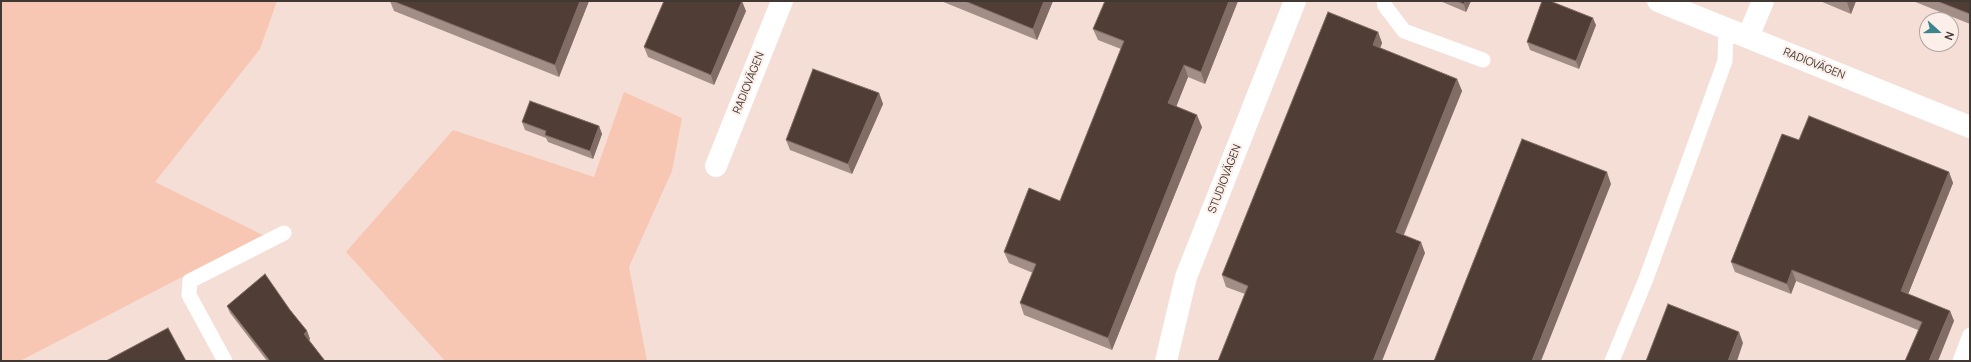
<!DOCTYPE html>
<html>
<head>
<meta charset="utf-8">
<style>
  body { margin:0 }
  #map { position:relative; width:1971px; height:362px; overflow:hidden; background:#f5ded6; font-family:Manrope,sans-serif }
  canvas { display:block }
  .frame { position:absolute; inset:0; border:2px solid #413834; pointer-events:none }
  .north { position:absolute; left:1919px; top:12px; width:40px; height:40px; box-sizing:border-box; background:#fceee8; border:1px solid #b1a5a0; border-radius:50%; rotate:111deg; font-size:11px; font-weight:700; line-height:16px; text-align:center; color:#413834 }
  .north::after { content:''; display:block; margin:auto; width:14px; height:18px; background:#3d858d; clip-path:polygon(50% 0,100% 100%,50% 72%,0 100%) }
</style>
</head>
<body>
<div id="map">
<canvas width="1971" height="362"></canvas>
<div class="frame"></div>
<div class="north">N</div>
</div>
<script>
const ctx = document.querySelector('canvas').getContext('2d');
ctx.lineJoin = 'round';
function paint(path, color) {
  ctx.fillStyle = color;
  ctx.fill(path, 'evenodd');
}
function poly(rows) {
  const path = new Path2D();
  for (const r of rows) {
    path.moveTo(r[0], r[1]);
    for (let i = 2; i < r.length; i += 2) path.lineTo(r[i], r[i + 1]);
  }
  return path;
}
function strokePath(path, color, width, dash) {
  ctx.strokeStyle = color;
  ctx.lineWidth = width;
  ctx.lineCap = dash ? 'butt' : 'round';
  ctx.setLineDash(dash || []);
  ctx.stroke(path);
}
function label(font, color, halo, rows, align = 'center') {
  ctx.font = font + ' Manrope,sans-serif';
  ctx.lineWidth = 4;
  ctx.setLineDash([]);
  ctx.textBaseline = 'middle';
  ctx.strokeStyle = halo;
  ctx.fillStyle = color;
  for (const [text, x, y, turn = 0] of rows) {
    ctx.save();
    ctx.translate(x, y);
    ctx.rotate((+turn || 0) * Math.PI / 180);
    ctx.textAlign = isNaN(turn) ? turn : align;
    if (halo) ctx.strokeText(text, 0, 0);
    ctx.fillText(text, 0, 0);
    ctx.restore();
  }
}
paint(poly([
  [1,1,277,1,260,49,155,182,263,235,20,361,1,361],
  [624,92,682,118,672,171,629,267,647,361,445,361,346,252,453,130,594,177]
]), '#f8c7b3');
strokePath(poly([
  [1384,1,1385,6,1404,31,1483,60],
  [225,361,189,295,190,281,284,233],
  [1612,361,1646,279,1725,61,1726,28],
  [1960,361,1970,335]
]), '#fff', 15);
strokePath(poly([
  [1658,1,1970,127],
  [1748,37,1763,1],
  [716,166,782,1],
  [1166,361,1186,277,1295,1]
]), '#fff', 22);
paint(poly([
  [390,1,589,1,559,77,394,11],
  [941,1,1053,1,1037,40],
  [1238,1,1205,84,1188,77,1176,106,1202,127,1112,350,1024,315,1020,303,1033,273,1009,263,1004,252,1060,201,1121,49,1098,40,1093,29],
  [1440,1,1471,1,1466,12],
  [1820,1,1856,1,1851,14],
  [1913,1,1970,1,1970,24],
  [746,11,714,85,648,57,644,47],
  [1596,25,1579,69,1530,50,1527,42],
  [1378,32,1382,43,1380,48,1457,79,1462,91,1404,235,1425,253,1245,294,1226,287,1222,275],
  [879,93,883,104,852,174,790,150,786,140],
  [522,122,599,126,602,134,593,159,548,142,546,138,525,130],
  [1799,140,1949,172,1953,183,1908,294,1950,311,1954,321,1918,330,1796,281,1791,294,1735,272,1731,262],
  [227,306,290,310,307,331,310,339,309,340,325,361,267,361,230,313]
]), '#a28e86');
paint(poly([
  [580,1,589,1,559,77,555,65],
  [742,1,746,11,714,85,711,75],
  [1044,1,1053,1,1037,40,1033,29],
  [1229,1,1238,1,1205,84,1201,72],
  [1465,1,1471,1,1466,12,1464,4],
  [1847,1,1856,1,1851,14,1847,2],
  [1593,18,1596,25,1579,69,1576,61],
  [1378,32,1382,43,1377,57,1373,45],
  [1184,65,1188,77,1173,115,1168,103],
  [1457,79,1462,91,1400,243,1396,232],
  [879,93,883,104,852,174,848,164],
  [1197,115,1202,127,1112,350,1108,338],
  [599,126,602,134,593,159,590,151],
  [1607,172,1611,184,1541,361,1532,361],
  [1949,172,1953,183,1905,302,1901,291],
  [1421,242,1425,253,1382,361,1373,361],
  [1792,270,1796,281,1791,294,1787,284],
  [1950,311,1954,321,1938,361,1929,361],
  [307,331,310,339,307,342,304,334],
  [1739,332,1743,343,1737,361,1728,361]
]), '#816d66');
const building = poly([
  [393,1,580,1,555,65,393,1],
  [664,1,742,1,711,75,644,47,664,1],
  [965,1,1044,1,1033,29,965,1],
  [1105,1,1229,1,1201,72,1184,65,1168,103,1197,115,1108,338,1020,303,1036,264,1004,252,1029,188,1060,201,1124,41,1093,29,1105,1],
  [1457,1,1465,1,1464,4,1457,1],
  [1542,1,1550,1,1593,18,1576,61,1527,42,1542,1],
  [1937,1,1970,1,1970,14,1937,1],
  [1328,12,1378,32,1373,45,1457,79,1396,232,1421,242,1373,361,1218,361,1248,286,1222,275,1328,12],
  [813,69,879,93,848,164,786,140,813,69],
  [530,101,599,126,590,151,545,135,546,131,522,122,530,101],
  [1809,116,1949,172,1901,291,1950,311,1929,361,1905,361,1922,322,1792,270,1787,284,1731,262,1782,134,1799,140,1809,116],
  [1522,139,1607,172,1532,361,1434,361,1522,139],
  [265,274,290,310,307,331,304,334,325,361,270,361,227,306,265,274],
  [1668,304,1739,332,1728,361,1646,361,1668,304],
  [168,328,186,361,106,361,168,328]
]);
paint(building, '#4f3d36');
strokePath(building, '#816d66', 1);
label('11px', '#413834', '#fceee8', [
  ["RADIOVÄGEN",1814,64,22],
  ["RADIOVÄGEN",749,83,-68],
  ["STUDIOVÄGEN",1225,179,-69]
]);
</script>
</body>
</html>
